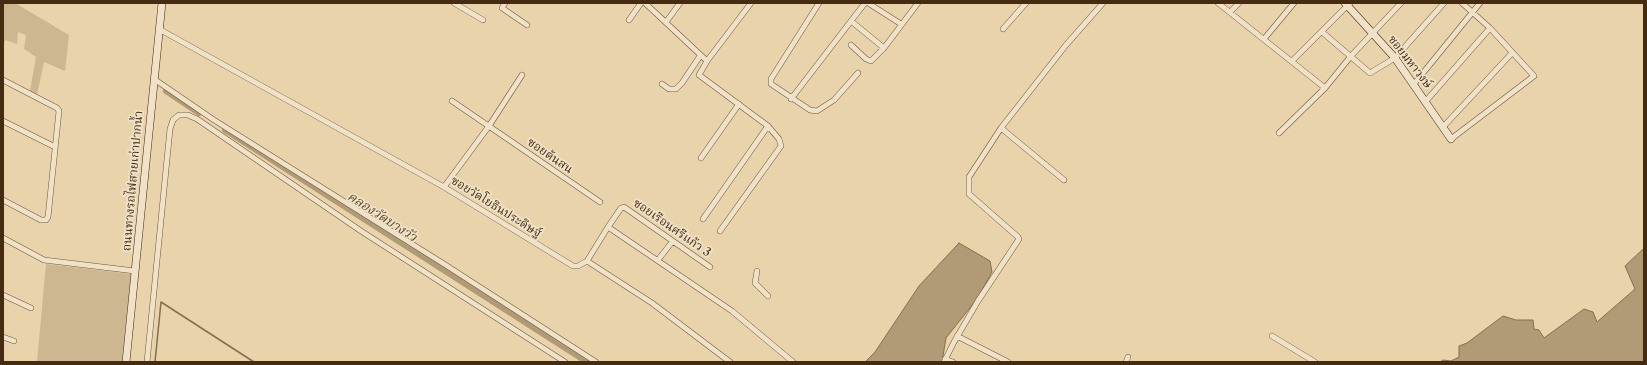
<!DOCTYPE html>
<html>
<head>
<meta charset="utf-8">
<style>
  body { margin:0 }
  #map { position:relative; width:1647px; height:365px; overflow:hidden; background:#e8d3aa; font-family:"Libre Caslon Text",serif }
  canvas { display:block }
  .frame { position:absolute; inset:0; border:4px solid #452c11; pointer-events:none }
</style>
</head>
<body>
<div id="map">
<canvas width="1647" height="365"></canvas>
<div class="frame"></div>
</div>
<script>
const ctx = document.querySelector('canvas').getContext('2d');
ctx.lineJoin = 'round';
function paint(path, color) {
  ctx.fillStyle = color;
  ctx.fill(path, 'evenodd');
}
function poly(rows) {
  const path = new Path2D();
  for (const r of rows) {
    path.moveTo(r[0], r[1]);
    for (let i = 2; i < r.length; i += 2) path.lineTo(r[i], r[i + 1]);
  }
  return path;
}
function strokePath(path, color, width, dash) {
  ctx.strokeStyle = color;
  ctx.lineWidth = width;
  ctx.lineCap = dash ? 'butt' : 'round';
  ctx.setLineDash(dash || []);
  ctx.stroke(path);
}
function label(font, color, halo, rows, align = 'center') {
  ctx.font = font + ' "Libre Caslon Text","Noto Serif Thai",serif';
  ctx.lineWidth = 3.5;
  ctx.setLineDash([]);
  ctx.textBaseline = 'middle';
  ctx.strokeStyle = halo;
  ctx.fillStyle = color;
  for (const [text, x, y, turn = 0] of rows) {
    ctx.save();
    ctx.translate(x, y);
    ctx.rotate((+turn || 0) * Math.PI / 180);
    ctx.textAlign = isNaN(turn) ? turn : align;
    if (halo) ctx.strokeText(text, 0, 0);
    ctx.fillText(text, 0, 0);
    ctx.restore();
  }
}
paint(poly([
  [3,3,15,3,69,35,65,71,44,62,37,95,30,91,36,57,24,49,26,35,18,32,17,44,5,40,3,50],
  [46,264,131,274,122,362,37,362]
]), '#ccb790');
const water = poly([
  [959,243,990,261,992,272,977,299,946,338,942,362,865,362,875,352,919,286,959,243],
  [1642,250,1644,250,1644,362,1440,362,1443,360,1451,361,1459,357,1459,346,1467,343,1503,316,1516,320,1533,320,1534,329,1539,330,1544,338,1584,309,1593,312,1597,322,1635,289,1625,266,1642,250]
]);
paint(water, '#b19a76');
strokePath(water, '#866e4e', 1);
strokePath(poly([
  [155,362,161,302,254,362]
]), '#866e4e', 1.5);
strokePath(poly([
  [166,91,199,113],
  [225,130,587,362]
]), '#b19a76', 6);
const street = poly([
  [454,3,483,20],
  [505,3,502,8,527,25],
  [645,3,707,61],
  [819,3,771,79,771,84,810,110,817,111,834,100,858,73],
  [865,3,851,21,884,48],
  [868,3,901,24],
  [1218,3,1325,88],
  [1230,12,1239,3],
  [629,20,641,3],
  [666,22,680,3],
  [159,29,444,187,573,266,578,266,587,261,608,227,732,311,793,362],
  [1003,29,1026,3],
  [1322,32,1370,73,1395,58,1444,3],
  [1264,39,1294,3],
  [851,45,866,59,871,61,884,48,918,3],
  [1292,61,1350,3],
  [154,79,214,120,444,264,596,362],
  [3,80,57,108,59,111,48,217,46,220,41,220,3,200],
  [662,84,669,89,676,89,682,83,700,56],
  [1414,84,1480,3],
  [791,99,851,21],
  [452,101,600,202],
  [1426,101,1490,28],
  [3,121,55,147],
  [1444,126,1512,53],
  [1001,128,1064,180],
  [1279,133,1325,88,1351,56,1401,3],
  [1451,139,1534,76,1490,28,1462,3],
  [701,158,739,104],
  [444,187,489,126,522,75],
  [703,219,768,126],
  [608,227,621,208,624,207,710,267],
  [720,231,781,146,779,139,768,126,699,75,707,61,751,3],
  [3,238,44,260,135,271],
  [658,260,672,242],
  [587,261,652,303,730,362],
  [757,271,755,283,768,296],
  [3,295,31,308],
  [957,336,1008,362],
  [1272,336,1315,362],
  [3,337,14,341],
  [945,359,953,362],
  [147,362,170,129,173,120,179,115,188,115,197,119,361,231,565,362],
  [944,362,954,342,978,301,1019,239,1018,237,969,194,969,177,1001,128,1066,45,1103,3],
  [1126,362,1128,357]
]);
const secondary = poly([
  [1345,3,1395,58,1451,139],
  [126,362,162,3]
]);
strokePath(street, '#6e5637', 6);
strokePath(secondary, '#452c11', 8);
strokePath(street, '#f0e2c8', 5);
strokePath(secondary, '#f0e2c8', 7);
label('12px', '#452c11', '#f0e2c8', [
  ["ซอยมหาวงษ์",1410,62,52],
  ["ซอยต้นสน",550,156,35],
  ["ถนนทางรถไฟสายเก่าปากน้ำ",133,181,-85],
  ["ซอยวัดโยธินประดิษฐ์",496,207,32],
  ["ซอยเรือนศรีแก้ว 3",672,228,35]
]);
label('italic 13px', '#60482a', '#f0e2c8', [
  ["คลองวัดบางวัว",382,217,33]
]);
</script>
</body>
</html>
